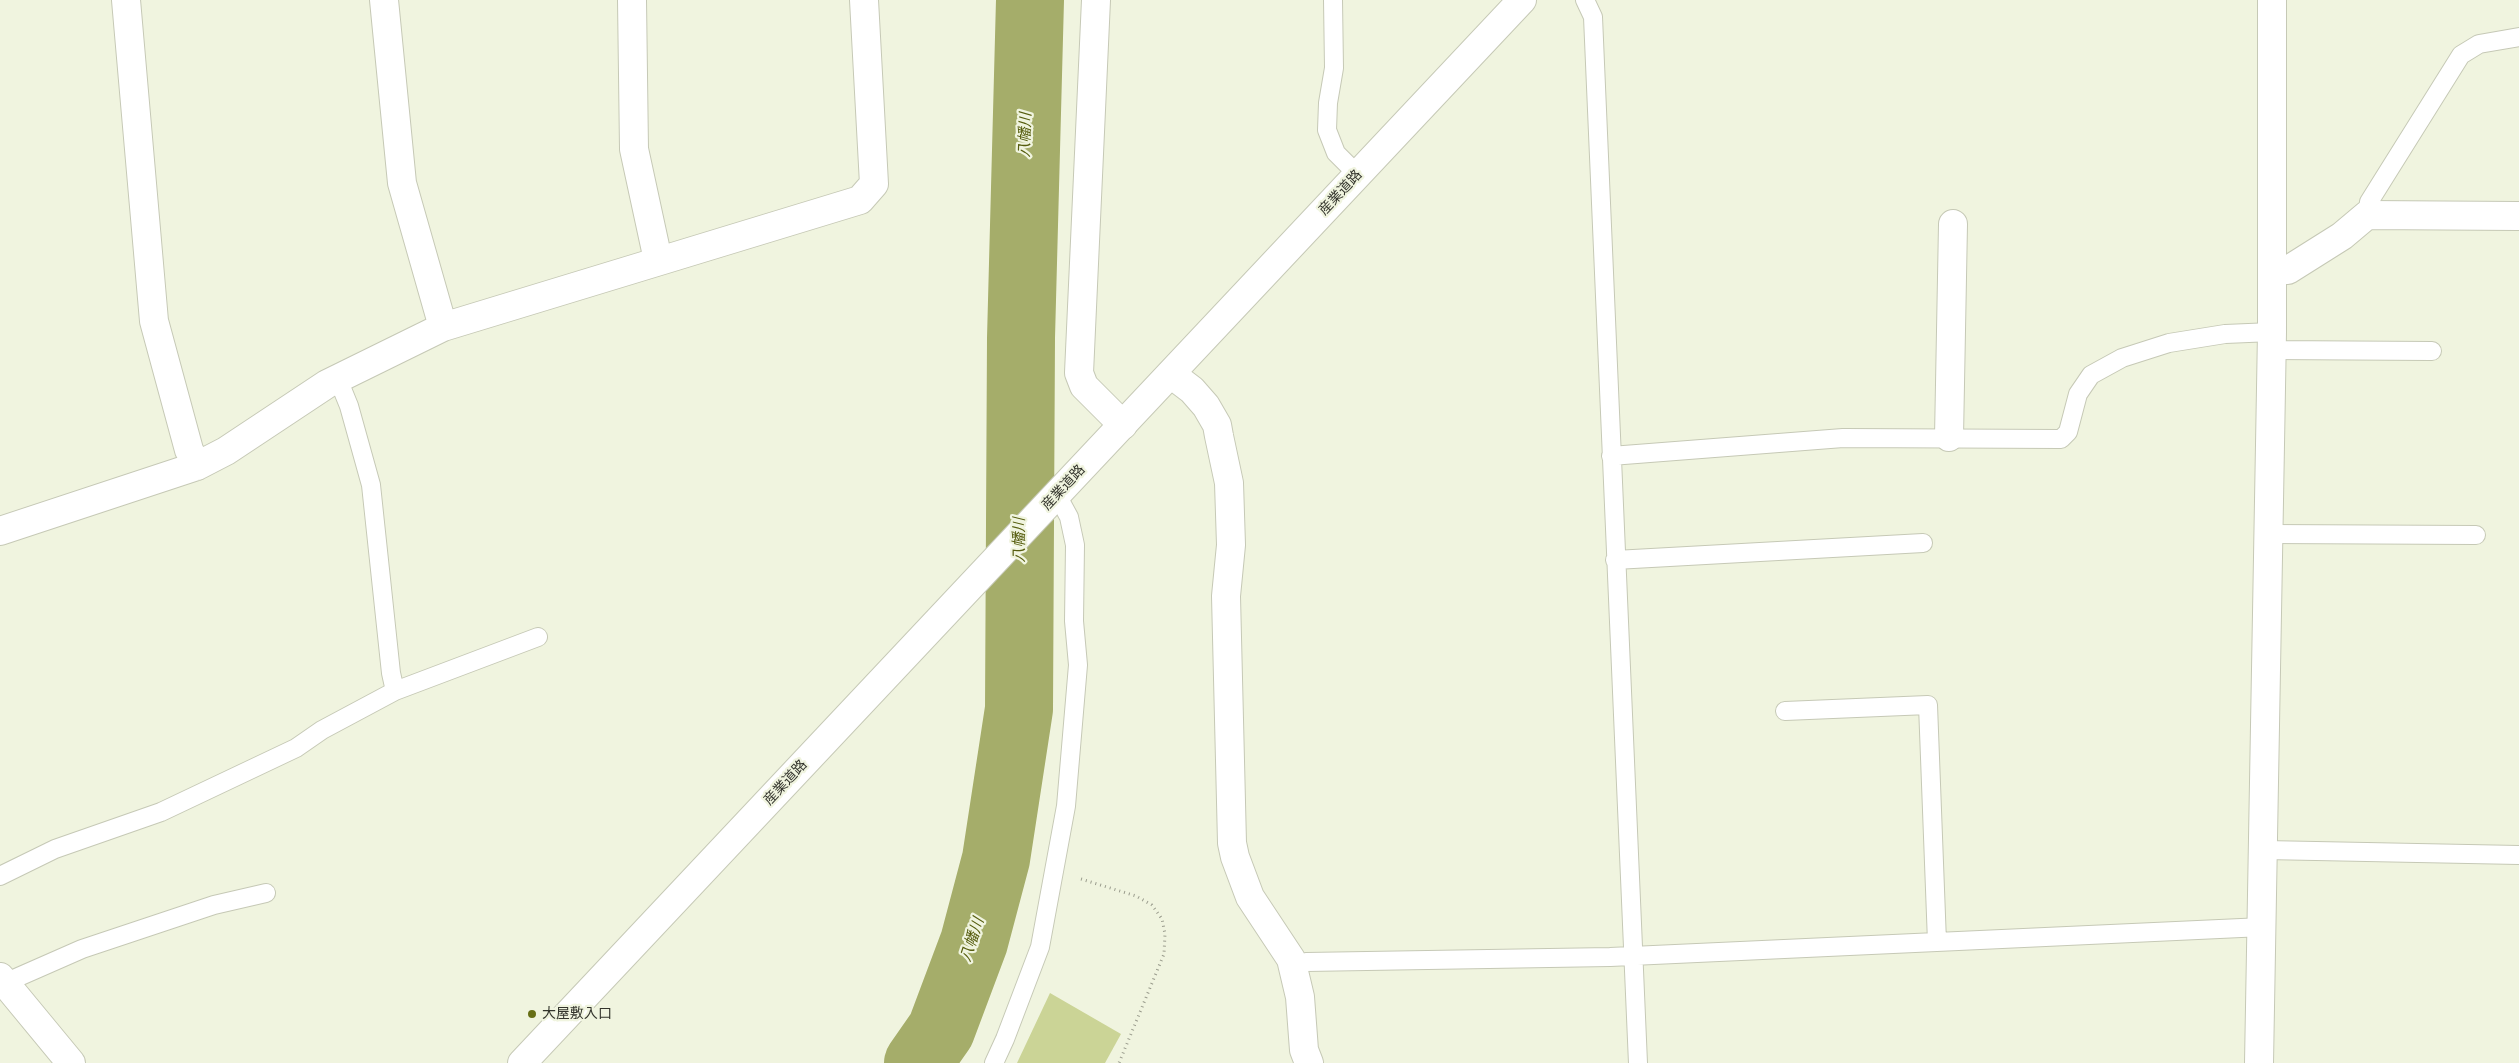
<!DOCTYPE html>
<html>
<head>
<meta charset="utf-8">
<style>
  body { margin:0 }
  canvas { display:block; background:#f0f4df }
</style>
</head>
<body>
<canvas width="2519" height="1063"></canvas>
<script>
const ctx = document.querySelector('canvas').getContext('2d');
ctx.lineJoin = 'round';
function paint(path, color) {
  ctx.fillStyle = color;
  ctx.fill(path, 'evenodd');
}
function poly(rows) {
  const path = new Path2D();
  for (const r of rows) {
    path.moveTo(r[0], r[1]);
    for (let i = 2; i < r.length; i += 2) path.lineTo(r[i], r[i + 1]);
  }
  return path;
}
function strokePath(path, color, width, dash) {
  ctx.strokeStyle = color;
  ctx.lineWidth = width;
  ctx.lineCap = dash ? 'butt' : 'round';
  ctx.setLineDash(dash || []);
  ctx.stroke(path);
}
function label(font, color, halo, rows, align = 'center') {
  ctx.font = font + ' "Roboto Condensed","Noto Sans JP",sans-serif';
  ctx.lineWidth = 4.5;
  ctx.setLineDash([]);
  ctx.textBaseline = 'middle';
  ctx.strokeStyle = halo;
  ctx.fillStyle = color;
  for (const [text, x, y, turn = 0] of rows) {
    ctx.save();
    ctx.translate(x, y);
    ctx.rotate((+turn || 0) * Math.PI / 180);
    ctx.textAlign = isNaN(turn) ? turn : align;
    if (halo) ctx.strokeText(text, 0, 0);
    ctx.fillText(text, 0, 0);
    ctx.restore();
  }
}
paint(poly([
  [1050,993,1121,1034,1105,1063,1017,1063]
]), '#cbd496');
strokePath(poly([
  [918,1063,941,1030,974,942,996,859,1019,709,1021,338,1030,0]
]), '#a5ad6a', 68);
const lane = poly([
  [1333,0,1334,68,1328,103,1327,130,1336,153,1358,175],
  [1585,0,1593,17,1638,1063],
  [2367,215,2369,202,2379,186,2461,55,2479,44,2519,37],
  [2271,350,2432,351],
  [338,379,349,406,371,485,391,673,395,691],
  [1611,456,1843,438,2061,439,2068,432,2078,394,2091,375,2122,358,2169,343,2225,334,2272,332],
  [2269,534,2476,535],
  [1615,560,1923,543],
  [1785,711,1928,705,1937,942],
  [2265,850,2519,855],
  [0,876,55,849,161,812,296,748,322,730,395,691,538,637],
  [1294,966,1306,962,1610,957,2263,927],
  [0,985,82,949,214,905,266,893],
  [994,1063,1005,1039,1040,947,1066,806,1078,665,1074,621,1075,545,1069,517,1057,495]
]);
const street = poly([
  [126,0,154,321,189,450,197,466],
  [384,0,402,183,443,327],
  [632,0,634,149,658,260],
  [1096,0,1079,373,1084,386,1123,425],
  [2272,270,2288,270,2342,236,2367,215,2519,216],
  [1171,374,1192,390,1206,406,1217,425,1219,436,1229,483,1231,545,1226,596,1232,843,1235,857,1250,897,1291,959,1300,997,1304,1050,1309,1063],
  [1949,437,1953,224],
  [0,531,197,466,226,451,327,384,443,327,860,200,874,184,864,0],
  [0,977,71,1063],
  [2259,1063,2272,332,2272,0]
]);
const secondary = poly([
  [522,1063,1522,0]
]);
strokePath(lane, '#c6c9b6', 20);
strokePath(street, '#c6c9b6', 30);
strokePath(secondary, '#c6c9b6', 30);
strokePath(poly([
  [1081,879,1136,896,1152,905,1162,919,1165,934,1164,954,1119,1063]
]), '#9a9c8d', 3, [1, 4]);
strokePath(lane, '#fff', 18);
strokePath(street, '#fff', 28);
strokePath(secondary, '#fff', 28);
for (const [x, y, r, color] of [
  [532,1014,5,"#676f16"]
]) {
  const dot = new Path2D();
  dot.arc(x, y, r, 0, 2 * Math.PI);
  ctx.fillStyle = color;
  ctx.fill(dot);
  strokePath(dot, '#f0f4df', 2);
}
label('14px', '#33342c', '#f0f4df', [
  ["産業道路",1341,193,-47],
  ["産業道路",1064,488,-47],
  ["産業道路",786,783,-47]
]);
label('14px', '#33342c', '#f0f4df', [
  ["大屋敷入口",542,1014]
], 'left');
label('italic 15px', '#565d0f', '#f0f4df', [
  ["八幡川",1026,135,-88],
  ["八幡川",1020,540,-90],
  ["八幡川",973,940,-72]
]);
</script>
</body>
</html>
